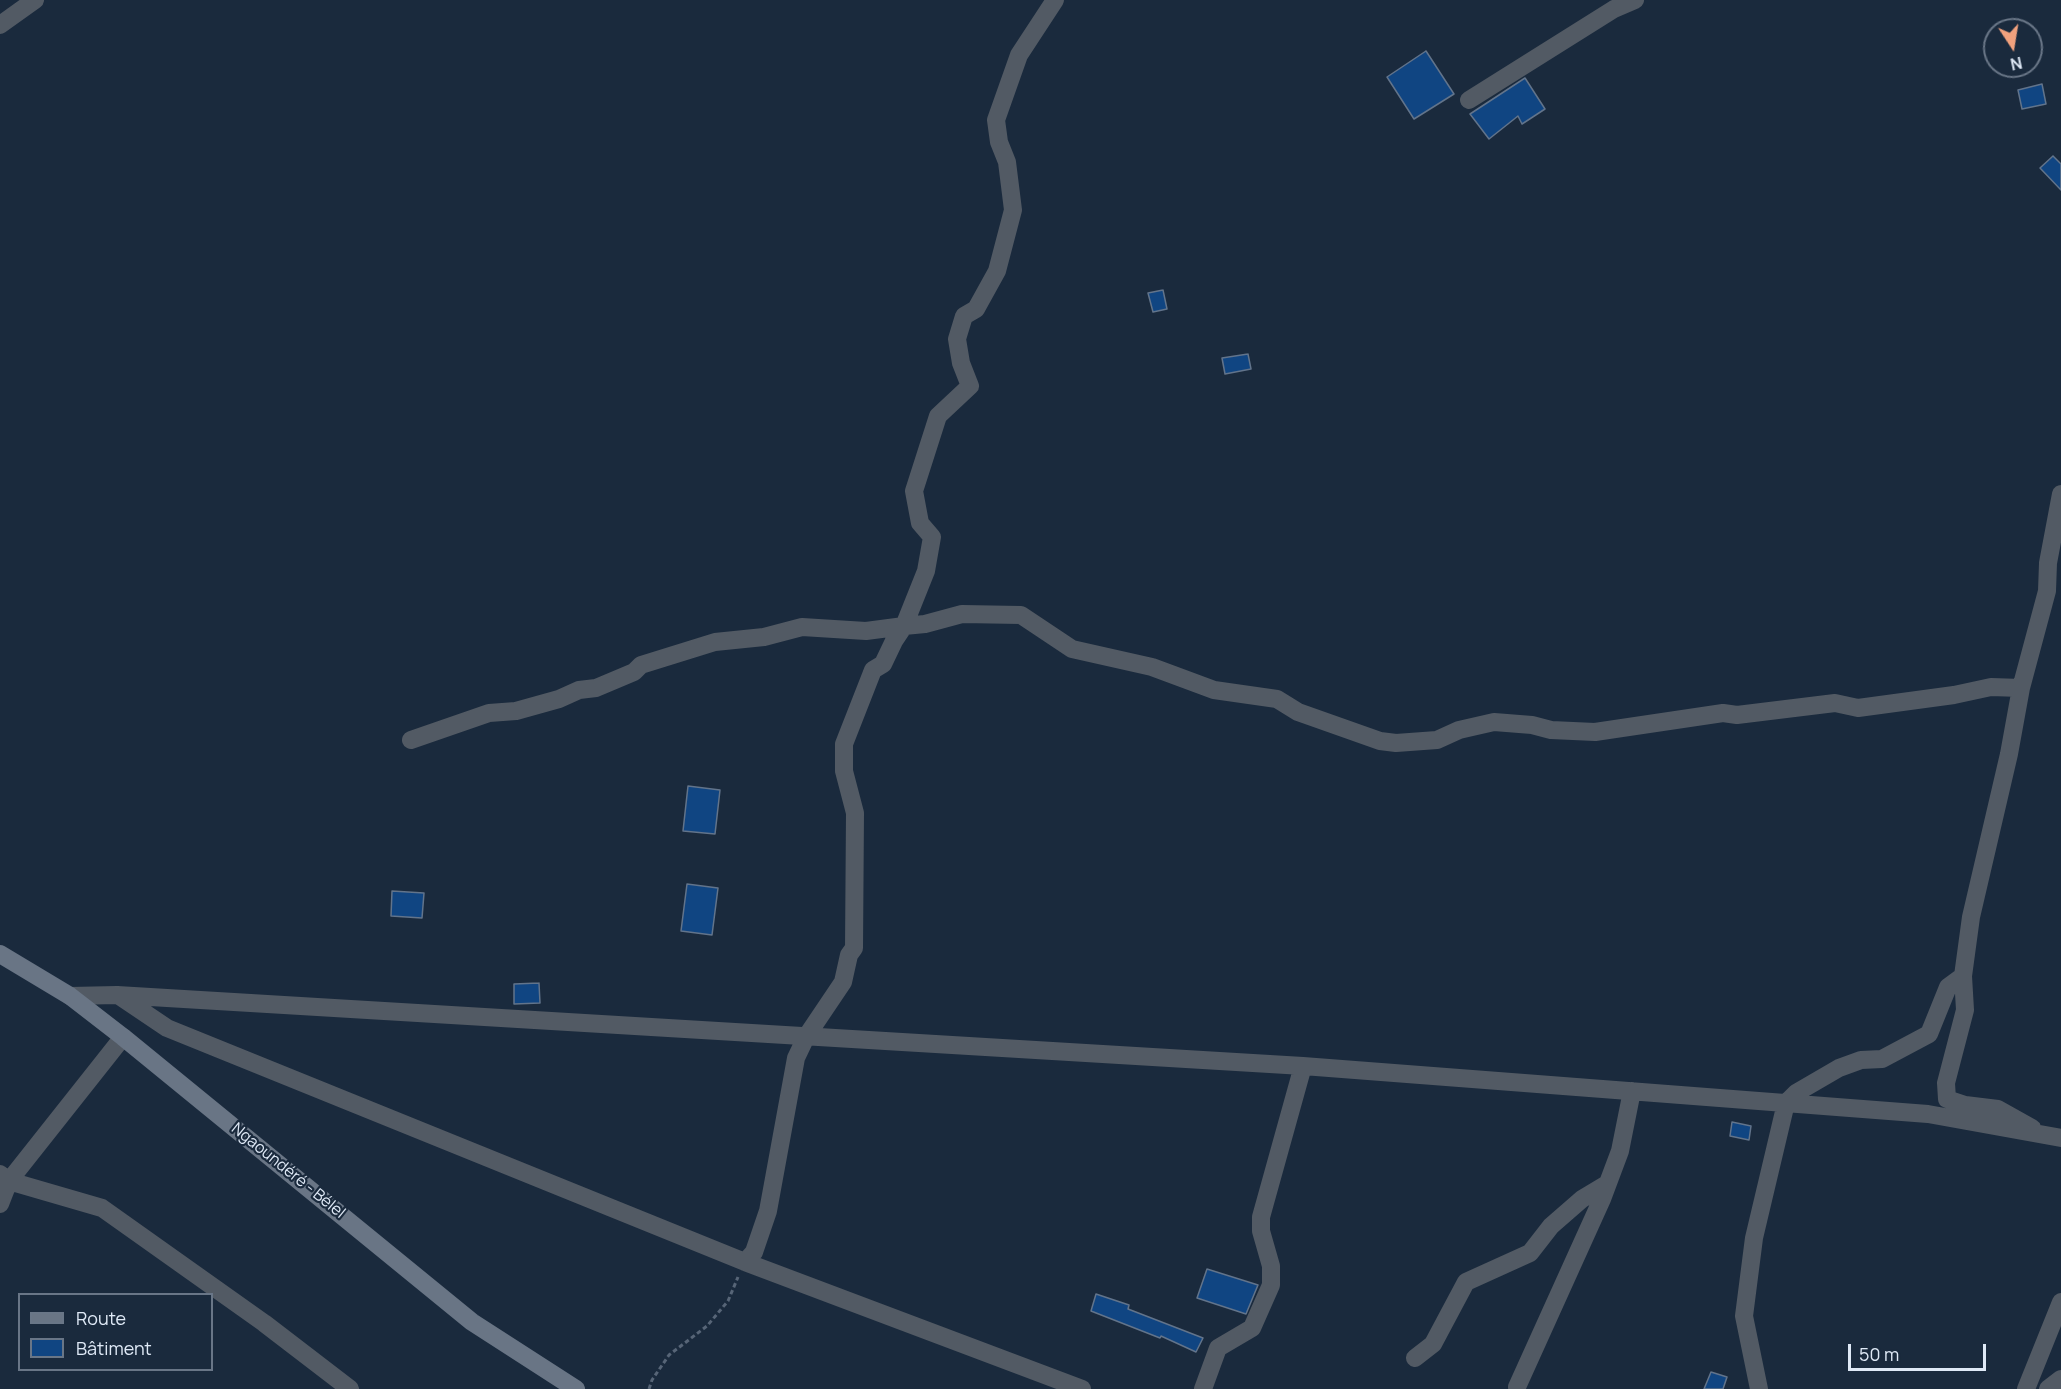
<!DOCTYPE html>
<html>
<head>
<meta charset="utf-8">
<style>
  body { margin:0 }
  #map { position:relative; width:2061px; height:1389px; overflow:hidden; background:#1a2a3d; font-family:Manrope,sans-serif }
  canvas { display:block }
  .legend { position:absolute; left:18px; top:1293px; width:195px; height:78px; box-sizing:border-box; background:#1a2a3d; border:2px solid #697687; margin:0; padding:8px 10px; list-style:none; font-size:18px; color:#dfe9f6 }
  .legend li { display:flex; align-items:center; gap:12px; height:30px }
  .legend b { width:30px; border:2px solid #697687 }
  .north { position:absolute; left:1983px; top:18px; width:60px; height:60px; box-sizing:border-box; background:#1a2a3d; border:2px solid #697687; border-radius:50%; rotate:168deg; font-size:16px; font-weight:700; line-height:24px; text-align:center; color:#dfe9f6 }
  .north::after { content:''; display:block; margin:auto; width:21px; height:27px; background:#f1a17d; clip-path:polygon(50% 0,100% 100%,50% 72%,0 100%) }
  .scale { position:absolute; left:1848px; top:1344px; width:138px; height:27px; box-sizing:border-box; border:3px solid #dfe9f6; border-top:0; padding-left:8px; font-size:18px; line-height:21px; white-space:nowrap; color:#dfe9f6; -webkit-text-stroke:4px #1a2a3d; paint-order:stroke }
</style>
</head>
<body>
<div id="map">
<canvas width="2061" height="1389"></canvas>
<ul class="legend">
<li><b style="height:8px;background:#697585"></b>Route</li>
<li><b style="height:16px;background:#104582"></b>Bâtiment</li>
</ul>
<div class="north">N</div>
<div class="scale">50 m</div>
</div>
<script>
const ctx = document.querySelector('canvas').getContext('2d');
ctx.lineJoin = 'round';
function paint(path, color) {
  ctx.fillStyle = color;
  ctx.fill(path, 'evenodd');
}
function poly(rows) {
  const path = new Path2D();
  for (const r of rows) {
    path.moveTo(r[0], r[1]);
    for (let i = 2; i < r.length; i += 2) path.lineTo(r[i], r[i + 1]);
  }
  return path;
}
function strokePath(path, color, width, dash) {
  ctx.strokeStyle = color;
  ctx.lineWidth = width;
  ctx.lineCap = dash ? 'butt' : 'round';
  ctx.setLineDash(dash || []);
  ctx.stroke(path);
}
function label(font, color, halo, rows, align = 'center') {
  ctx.font = font + ' Manrope,sans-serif';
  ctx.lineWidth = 4.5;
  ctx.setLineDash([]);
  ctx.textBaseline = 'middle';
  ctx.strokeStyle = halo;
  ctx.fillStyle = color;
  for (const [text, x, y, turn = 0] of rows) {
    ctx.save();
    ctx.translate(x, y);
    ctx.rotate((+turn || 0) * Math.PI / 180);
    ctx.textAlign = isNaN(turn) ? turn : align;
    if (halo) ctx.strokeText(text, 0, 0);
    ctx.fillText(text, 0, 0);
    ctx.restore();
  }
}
const building = poly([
  [1426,51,1454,94,1414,119,1387,77,1426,51],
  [1525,78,1545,109,1522,124,1518,116,1489,139,1470,114,1525,78],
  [2042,84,2046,104,2022,109,2018,90,2042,84],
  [2053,156,2061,164,2061,190,2040,168,2053,156],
  [1163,290,1167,309,1153,312,1148,293,1163,290],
  [1248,354,1251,369,1225,374,1222,358,1248,354],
  [688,786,720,790,715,834,683,831,688,786],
  [687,884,718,888,712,935,681,931,687,884],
  [392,891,424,893,422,918,391,916,392,891],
  [539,983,540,1003,514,1004,514,984,539,983],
  [1732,1122,1751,1126,1749,1140,1730,1136,1732,1122],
  [1207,1269,1258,1285,1246,1314,1197,1298,1207,1269],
  [1096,1294,1129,1305,1128,1309,1203,1338,1196,1352,1161,1336,1160,1338,1091,1311,1096,1294],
  [1711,1372,1727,1377,1723,1389,1704,1389,1711,1372]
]);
paint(building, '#104582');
strokePath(building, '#62748b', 1.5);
strokePath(poly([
  [649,1389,652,1380,669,1355,707,1326,728,1301,738,1277]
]), '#576577', 3, [4.5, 3]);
strokePath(poly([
  [0,25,35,0],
  [1469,100,1614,9,1635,0],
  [2021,688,2009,754,1971,917,1963,976,1965,1010,1946,1083,1947,1099,1965,1105,1998,1109,2032,1128],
  [411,740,489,713,516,711,559,699,579,690,596,688,634,672,641,665,715,642,764,637,802,627,866,631,904,626,926,571,932,537,920,523,914,491,938,416,970,386,961,363,957,339,964,316,976,309,997,271,1013,210,1007,162,999,142,996,120,1019,55,1055,0],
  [118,995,167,1028,745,1262,1082,1389],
  [70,996,117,995,1303,1066,1928,1114,2061,1138],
  [0,1174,9,1181,102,1208,264,1323,350,1389],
  [0,1204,9,1181,123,1037],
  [745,1262,754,1252,768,1211,796,1058,806,1037,843,982,849,955,854,948,855,813,844,771,844,744,873,670,883,664,894,641,904,626,925,624,962,614,1021,615,1072,649,1152,667,1214,690,1277,699,1298,712,1380,741,1396,743,1437,740,1459,730,1494,722,1532,725,1551,730,1595,732,1723,713,1737,715,1835,703,1858,708,1954,695,1991,687,2021,688,2047,591,2048,563,2061,494],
  [1415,1358,1433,1344,1466,1282,1530,1253,1551,1226,1582,1199,1607,1184],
  [1517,1387,1602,1199,1620,1151,1632,1091],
  [1203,1389,1218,1348,1252,1328,1271,1285,1271,1266,1261,1231,1261,1217,1303,1066],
  [1759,1389,1744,1316,1754,1238,1786,1103,1796,1093,1839,1068,1861,1060,1882,1059,1929,1034,1948,987,1963,976],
  [2026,1389,2061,1302],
  [2048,1389,2061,1379]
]), '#525a64', 18);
strokePath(poly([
  [0,954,70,996,123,1037,472,1322,576,1389]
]), '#697585', 18);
label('16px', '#dfe9f6', '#1a2a3d', [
  ["Ngaoundéré - Bélel",288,1171,39]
]);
</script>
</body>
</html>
